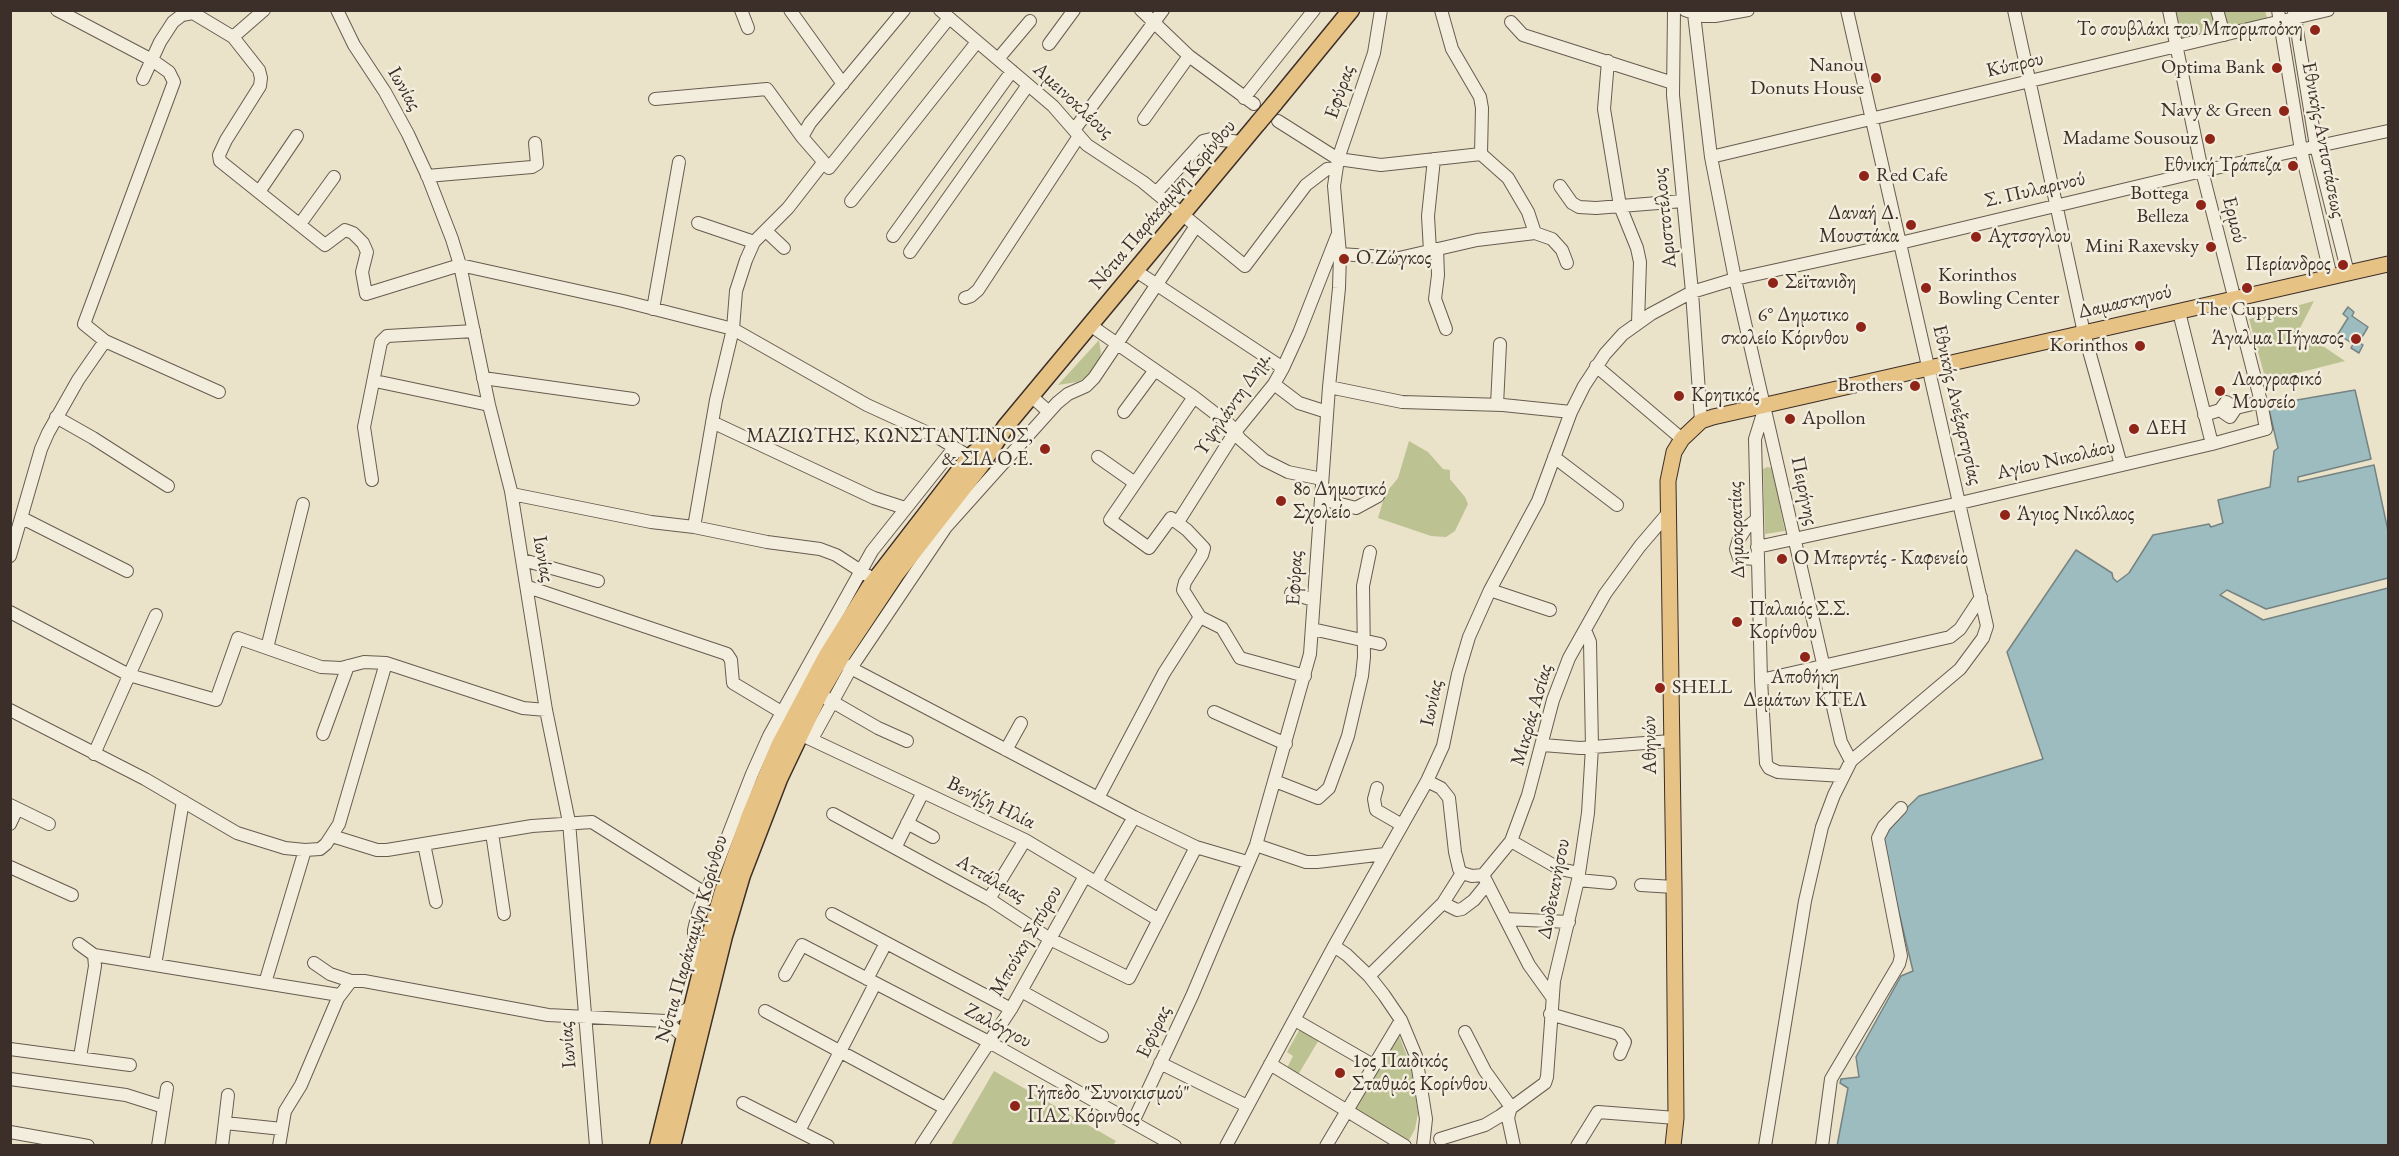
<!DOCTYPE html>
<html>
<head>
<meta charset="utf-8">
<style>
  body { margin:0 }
  #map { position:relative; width:2399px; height:1156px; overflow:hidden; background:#ebe3c9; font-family:"EB Garamond",serif }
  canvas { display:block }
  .frame { position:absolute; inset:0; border:12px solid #3c2e28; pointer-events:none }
</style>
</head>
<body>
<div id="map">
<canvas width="2399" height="1156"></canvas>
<div class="frame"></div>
</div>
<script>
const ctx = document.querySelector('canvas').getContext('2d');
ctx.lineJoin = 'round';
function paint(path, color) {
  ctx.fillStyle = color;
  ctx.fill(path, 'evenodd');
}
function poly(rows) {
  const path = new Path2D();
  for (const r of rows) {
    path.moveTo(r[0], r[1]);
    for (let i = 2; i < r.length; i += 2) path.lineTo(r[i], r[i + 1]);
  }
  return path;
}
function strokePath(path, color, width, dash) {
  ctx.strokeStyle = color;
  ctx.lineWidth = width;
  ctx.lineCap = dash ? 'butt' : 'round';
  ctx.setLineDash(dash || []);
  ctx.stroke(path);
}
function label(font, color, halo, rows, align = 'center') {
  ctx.font = font + ' "EB Garamond",serif';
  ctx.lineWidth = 5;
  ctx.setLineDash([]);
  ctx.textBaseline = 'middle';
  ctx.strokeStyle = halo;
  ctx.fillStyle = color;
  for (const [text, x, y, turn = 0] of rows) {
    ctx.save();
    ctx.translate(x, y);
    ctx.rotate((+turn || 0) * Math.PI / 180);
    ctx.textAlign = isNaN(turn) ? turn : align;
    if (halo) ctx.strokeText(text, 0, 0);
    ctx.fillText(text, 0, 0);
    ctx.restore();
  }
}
paint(poly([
  [2174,11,2265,11,2268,20,2180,40],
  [2314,301,2299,330,2345,361,2266,381,2249,319],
  [1099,340,1101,353,1098,362,1091,371,1085,378,1077,382,1058,385],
  [1409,441,1428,452,1443,469,1450,470,1450,479,1465,497,1468,504,1455,531,1446,537,1431,536,1378,518,1385,494,1398,478],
  [1767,467,1772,468,1785,531,1765,534,1763,469],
  [1301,1027,1320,1038,1298,1075,1287,1068,1293,1056,1287,1052],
  [1397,1030,1411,1067,1418,1113,1415,1129,1409,1140,1401,1139,1354,1108],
  [994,1071,1116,1141,1113,1145,951,1145]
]), '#bdc293');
const water = poly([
  [2348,307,2354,312,2352,316,2368,327,2359,342,2363,345,2359,353,2351,348,2353,344,2338,334,2348,318,2343,314,2348,307],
  [2355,390,2371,459,2298,477,2298,482,2374,465,2388,531,2388,578,2266,609,2227,590,2220,595,2263,620,2388,588,2388,1145,1837,1146,1848,1088,1840,1083,1841,1079,1859,1077,1856,1057,1901,976,1913,971,1880,834,1919,796,2043,759,2007,652,2076,550,2112,573,2113,578,2117,582,2129,573,2153,535,2209,524,2211,527,2223,523,2218,500,2270,487,2274,451,2278,448,2268,405,2355,390]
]);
paint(water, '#9cbcbf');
strokePath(water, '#768383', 1.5);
const minor = poly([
  [337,10,354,45,385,92,408,134,428,177,452,239,460,265,489,405,511,491,546,710,569,822,596,1146],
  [741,10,748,28],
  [790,10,843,84],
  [940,10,1053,106,1087,145,1143,182,1245,266,1306,185,1327,169,1336,168],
  [1141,10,1189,56,1254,104],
  [1441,10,1452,49,1480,97,1482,108,1481,154,1508,178,1528,212,1535,233],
  [1674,10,1673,95,1692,292,1701,421],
  [1685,10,1703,16,1715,16,1748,10],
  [2014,10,2084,333,2121,465],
  [2217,10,2224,35],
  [2278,10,2301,150,2331,277],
  [2294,12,2316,146,2348,273],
  [1694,14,1711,157,1735,279,1841,742,1851,761],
  [1511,22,1523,35,1673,83],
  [233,37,264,10],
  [1049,44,1074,10],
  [998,59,1030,21],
  [1608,61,1604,109,1620,206,1637,248,1640,262,1638,323],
  [143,79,160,42,173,22,182,15,193,13,233,37,259,70,261,78,260,86,226,140,219,155,220,161,325,245,345,230,353,233,363,243,367,252,362,272,366,294,460,265,623,301,733,329,867,405,939,438,970,457],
  [1244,98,1314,10],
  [655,99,767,89,802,137,829,168,949,18],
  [1144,119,1189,56],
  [1278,121,1338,159,1381,165,1481,154],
  [1074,130,1163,10],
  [802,137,810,123,904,10],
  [1711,157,2328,10],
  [427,176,532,167,537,164,535,143],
  [1560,186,1572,203,1579,207,1596,208,1683,201],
  [259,192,297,136],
  [1156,193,1203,141,1211,139,1242,142],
  [851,201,977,42],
  [698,223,754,242],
  [300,224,334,177],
  [766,231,784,248],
  [893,236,1012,71],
  [1437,249,1438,275,1435,299,1446,329],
  [1430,251,1428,216,1434,159],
  [910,252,1028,85],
  [1340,254,1399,258,1477,240,1535,233,1552,239,1562,250,1567,263],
  [1136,271,1283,368],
  [965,298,971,296,978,290,1079,136],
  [653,309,679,162],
  [2179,312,2212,444],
  [1090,325,1194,397,1230,425,1240,439,1264,460,1288,472,1322,479],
  [105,341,219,392],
  [1596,366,1682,439],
  [483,378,633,399],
  [375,381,489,405],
  [1274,384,1299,403,1327,412],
  [1329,387,1402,402,1503,405,1571,412],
  [1031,396,1049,412],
  [1194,397,1110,520,1149,548,1171,518,1187,530,1204,548,1202,555,1185,582,1183,590,1200,617,1222,628,1240,658,1305,676],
  [1497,405,1500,344],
  [1765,407,1755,439,1761,680,1766,763,1769,768,1778,772,1843,776],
  [2236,408,2261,402],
  [1124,412,1155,370],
  [2204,415,2220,410,2226,402,2236,408,2230,417,2220,410],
  [56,417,93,438,168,486],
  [712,422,874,498,905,508],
  [1098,457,1135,483],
  [1554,457,1617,505],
  [372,480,364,427,381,342,387,336,474,331],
  [512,494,651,522,694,527,767,542,820,549,836,555,867,575],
  [1321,499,1356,508,1378,496],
  [22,518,127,571],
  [1756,520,1746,528,1739,539,1736,549,1739,558,1757,559],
  [1178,522,1235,432,1274,384,1283,368,1299,333,1337,236],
  [694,527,716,400,733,329,736,291,746,260,754,242,788,208,823,163],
  [1757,547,1960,503,2212,444,2266,429,2261,402,2202,171,2169,10],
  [10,556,41,449,48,433,78,380,105,341,84,324,174,82,169,72,152,60,57,10],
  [523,560,598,581],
  [528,587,727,654,731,660,733,683,788,716],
  [1490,590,1550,610],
  [1291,593,1313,600],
  [10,612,129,675,216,700,238,638,321,667,341,668,364,662,386,663,523,708,546,710],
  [1312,629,1380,644],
  [267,648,303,504],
  [845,665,1134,817,1196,847,1247,862],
  [1761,680,1950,637,1960,629,1981,597],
  [826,698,878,728,907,741],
  [10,710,145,779,237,833,285,848,305,850,320,849,326,844,339,824,386,663],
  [1214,712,1286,744],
  [323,734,348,666],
  [806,737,1025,840,1159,920],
  [812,739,851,668,946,527,1057,403,1068,394,1086,386,1094,378,1196,226],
  [1543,745,1580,748,1671,741],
  [1006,750,1021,723],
  [94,754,156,615],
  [1275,781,1318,798,1329,788,1348,736,1362,676,1364,657,1363,586,1370,552],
  [1427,781,1441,788,1449,798,1455,852,1459,869,1462,873,1472,876,1483,875],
  [1377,788,1374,799,1376,810,1402,825],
  [1098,798,1164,673,1200,617],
  [183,801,155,965,265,983,305,850],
  [10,805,49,824],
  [833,814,989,899,1050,939,1129,978,1196,847],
  [907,823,933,837],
  [10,824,17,809],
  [492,833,504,914],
  [332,836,377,850,387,850,532,826,592,822,705,893],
  [1511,841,1560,869,1579,873],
  [424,844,436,902],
  [1256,845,1306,862,1317,862,1385,854],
  [895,848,923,792],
  [10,867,72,895],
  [1483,875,1511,841,1528,795,1553,700,1569,658,1605,594,1640,546,1669,512],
  [1483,875,1529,965,1552,997],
  [1578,880,1610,883],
  [1096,882,1134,817],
  [1641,885,1674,887],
  [989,899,1025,840],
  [1443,903,1457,910,1462,909,1474,900,1487,884],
  [832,914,1011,1009],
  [1506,919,1569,922],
  [79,944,94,955,95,966,80,1057],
  [1334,946,1347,955,1369,976,1384,995,1401,1020,1416,1056,1426,1119,1423,1146],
  [94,955,155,965],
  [314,963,330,974,351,981,364,981,548,1015,666,1021,693,1006],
  [699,973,694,945,694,930,698,913,752,774,769,736,872,551,954,448],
  [785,975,802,945,989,1042,1175,1146],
  [1369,976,1443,903,1462,873],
  [867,979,886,943],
  [265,983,339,995],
  [1021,991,1102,1036],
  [765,1011,945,1108],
  [1550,1014,1619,1034,1625,1042,1620,1054],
  [1295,1020,1373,1065],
  [666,1021,685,1038],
  [1465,1032,1485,1071,1511,1107,1508,1118,1514,1146],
  [10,1049,130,1065],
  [1160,1063,1247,1106],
  [1270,1064,1405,1146],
  [10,1079,126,1095,164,1107],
  [743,1103,828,1146],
  [1133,1122,1192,996,1256,845,1310,654,1329,387,1339,288,1340,254,1334,186,1338,159,1374,53,1381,10],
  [225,1123,282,1129],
  [799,1131,875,984],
  [10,1132,88,1146],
  [1440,1139,1485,1125,1500,1116,1545,1083,1547,1077,1554,981,1578,880,1588,813,1592,747,1590,642,1585,630],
  [158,1146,167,1088],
  [222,1146,228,1095],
  [279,1146,285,1111,301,1085,338,998,351,981],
  [921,1146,1011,1009,1085,876],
  [1226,1146,1334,946,1427,781,1443,746,1458,674,1469,637,1490,590,1538,501,1571,412,1584,386,1605,354,1623,334,1651,314,1692,292,1735,279,1900,243,2202,171,2388,131],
  [1326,1146,1401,1020],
  [1577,1146,1598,1112,1676,1118],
  [1765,1146,1805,901,1822,827,1834,795,1851,761,1960,669,1983,638,1987,626,1847,10],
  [1822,1146,1831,1079,1899,964,1901,956,1878,838,1884,826,1901,808]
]);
const major = poly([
  [1673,1146,1676,1118,1674,887,1668,481,1674,452,1682,439,1701,421,1713,417,2388,264]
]);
const highway = poly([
  [1274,104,1351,10],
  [658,1146,709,939,723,891,750,815,779,746,826,657,869,588,970,457,993,437],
  [672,1146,724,936,742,875,779,779,819,695,844,652,896,574,981,465,1006,426,1258,123]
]);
strokePath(minor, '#685b50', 14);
strokePath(major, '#3c2e28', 17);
strokePath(highway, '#3c2e28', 19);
strokePath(minor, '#f2eddc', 12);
strokePath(major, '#e6c284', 15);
strokePath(highway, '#e6c284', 16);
const highwayBridge = poly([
  [1258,123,1274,104]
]);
strokePath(highwayBridge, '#3c2e28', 19, []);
strokePath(highwayBridge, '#e6c284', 16);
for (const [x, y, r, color] of [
  [2315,30,6,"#8f2418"],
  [2277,68,6,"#8f2418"],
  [1876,78,6,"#8f2418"],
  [2284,111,6,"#8f2418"],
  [2210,139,6,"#8f2418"],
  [2293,166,6,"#8f2418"],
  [1864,176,6,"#8f2418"],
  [2201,205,6,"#8f2418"],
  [1911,225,6,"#8f2418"],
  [1976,237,6,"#8f2418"],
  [2211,247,6,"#8f2418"],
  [1344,259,6,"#8f2418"],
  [2343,265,6,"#8f2418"],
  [1773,283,6,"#8f2418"],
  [1926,288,6,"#8f2418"],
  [2247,288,6,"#8f2418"],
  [1861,327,6,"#8f2418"],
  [2356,339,6,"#8f2418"],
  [2140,346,6,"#8f2418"],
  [1915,386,6,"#8f2418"],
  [2220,391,6,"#8f2418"],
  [1679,396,6,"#8f2418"],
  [1790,419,6,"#8f2418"],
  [2134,429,6,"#8f2418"],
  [1045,449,6,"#8f2418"],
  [1281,501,6,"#8f2418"],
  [2005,515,6,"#8f2418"],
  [1782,559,6,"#8f2418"],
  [1737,622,6,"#8f2418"],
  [1805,657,6,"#8f2418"],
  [1660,688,6,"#8f2418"],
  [1340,1073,6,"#8f2418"],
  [1015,1106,6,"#8f2418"]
]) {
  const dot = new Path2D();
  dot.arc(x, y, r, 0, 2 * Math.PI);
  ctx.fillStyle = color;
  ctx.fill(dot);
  strokePath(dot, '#f2eddc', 2);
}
label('20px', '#3c2e28', '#f2eddc', [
  ["Το σουβλάκι του Μπορμποὀκη",2303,30,"right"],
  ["Nanou",1864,66,"right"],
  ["Donuts House",1864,89,"right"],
  ["Optima Bank",2265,68,"right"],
  ["Navy & Green",2272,111,"right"],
  ["Madame Sousouz",2198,139,"right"],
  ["Εθνική Τράπεζα",2281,166,"right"],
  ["Red Cafe",1876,176],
  ["Bottega",2189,194,"right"],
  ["Belleza",2189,217,"right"],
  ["Δαναή Δ.",1899,214,"right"],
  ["Μουστάκα",1899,237,"right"],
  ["Αχτσογλου",1988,237],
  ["Mini Raxevsky",2199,247,"right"],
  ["Ο Ζώγκος",1356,259],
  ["Περίανδρος",2331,265,"right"],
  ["Korinthos",1938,276],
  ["Bowling Center",1938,299],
  ["Σεϊτανιδη",1785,283],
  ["The Cuppers",2247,310,"center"],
  ["6° Δημοτικο",1849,316,"right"],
  ["σκολείο Κόρινθου",1849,339,"right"],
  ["Άγαλμα Πήγασος",2344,339,"right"],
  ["Korinthos",2128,346,"right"],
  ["Λαογραφικό",2232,380],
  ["Μουσείο",2232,403],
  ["Brothers",1903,386,"right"],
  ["Κρητικός",1691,396],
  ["Apollon",1802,419],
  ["ΔΕΗ",2146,429],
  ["ΜΑΖΙΩΤΗΣ, ΚΩΝΣΤΑΝΤΙΝΟΣ,",1033,437,"right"],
  ["& ΣΙΑ Ο.Ε.",1033,460,"right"],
  ["8ο Δημοτικό",1293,490],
  ["Σχολείο",1293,513],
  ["Άγιος Νικόλαος",2017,515],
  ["Ο Μπερντές - Καφενείο",1794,559],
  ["Παλαιός Σ.Σ.",1749,610],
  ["Κορίνθου",1749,633],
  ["Αποθήκη",1805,678,"center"],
  ["Δεμάτων ΚΤΕΛ",1805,701,"center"],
  ["SHELL",1672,688],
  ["1ος Παιδικός",1352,1062],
  ["Σταθμός Κορίνθου",1352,1085],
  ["Γήπεδο \"Συνοικισμού\"",1027,1094],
  ["ΠΑΣ Κόρινθος",1027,1117]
], 'left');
label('20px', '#3c2e28', '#f2eddc', [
  ["Κύπρου",2015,65,-13],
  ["Ιωνίας",404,89,60],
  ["Εφύρας",1340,92,-71],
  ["Αμεινοκλέους",1073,101,43],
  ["Εθνικής Αντιστάσεως",2323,140,79],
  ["Σ. Πυλαρινού",2035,190,-13],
  ["Νότια Παράκαμψη Κορίνθου",1163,205,-50],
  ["Αριστοτέλους",1665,218,-96],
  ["Ερμού",2234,220,76],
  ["Δαμασκηνού",2125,302,-13],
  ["Υψηλάντη Δημ.",1233,404,-56],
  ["Εθνικής Ανεξαρτησίας",1957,405,77],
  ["Αγίου Νικολάου",2056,460,-13],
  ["Πειρήνης",1804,491,78],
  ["Δημοκρατίας",1737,530,-92],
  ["Ιωνίας",543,559,80],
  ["Εφύρας",1295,578,-87],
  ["Ιωνίας",1432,703,-78],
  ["Μικράς Ασίας",1532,715,-74],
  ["Αθηνών",1650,745,-91],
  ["Βενήζη Ηλία",991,803,26],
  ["Αττάλειας",991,879,30],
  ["Δωδεκανήσου",1554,889,-79],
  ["Νότια Παράκαμψη Κορίνθου",692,939,-74],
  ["Μπούκη Σπύρου",1026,941,-60],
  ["Ζαλόγγου",998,1026,28],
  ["Εφύρας",1154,1032,-65],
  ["Ιωνίας",568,1045,-95]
]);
</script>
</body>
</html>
